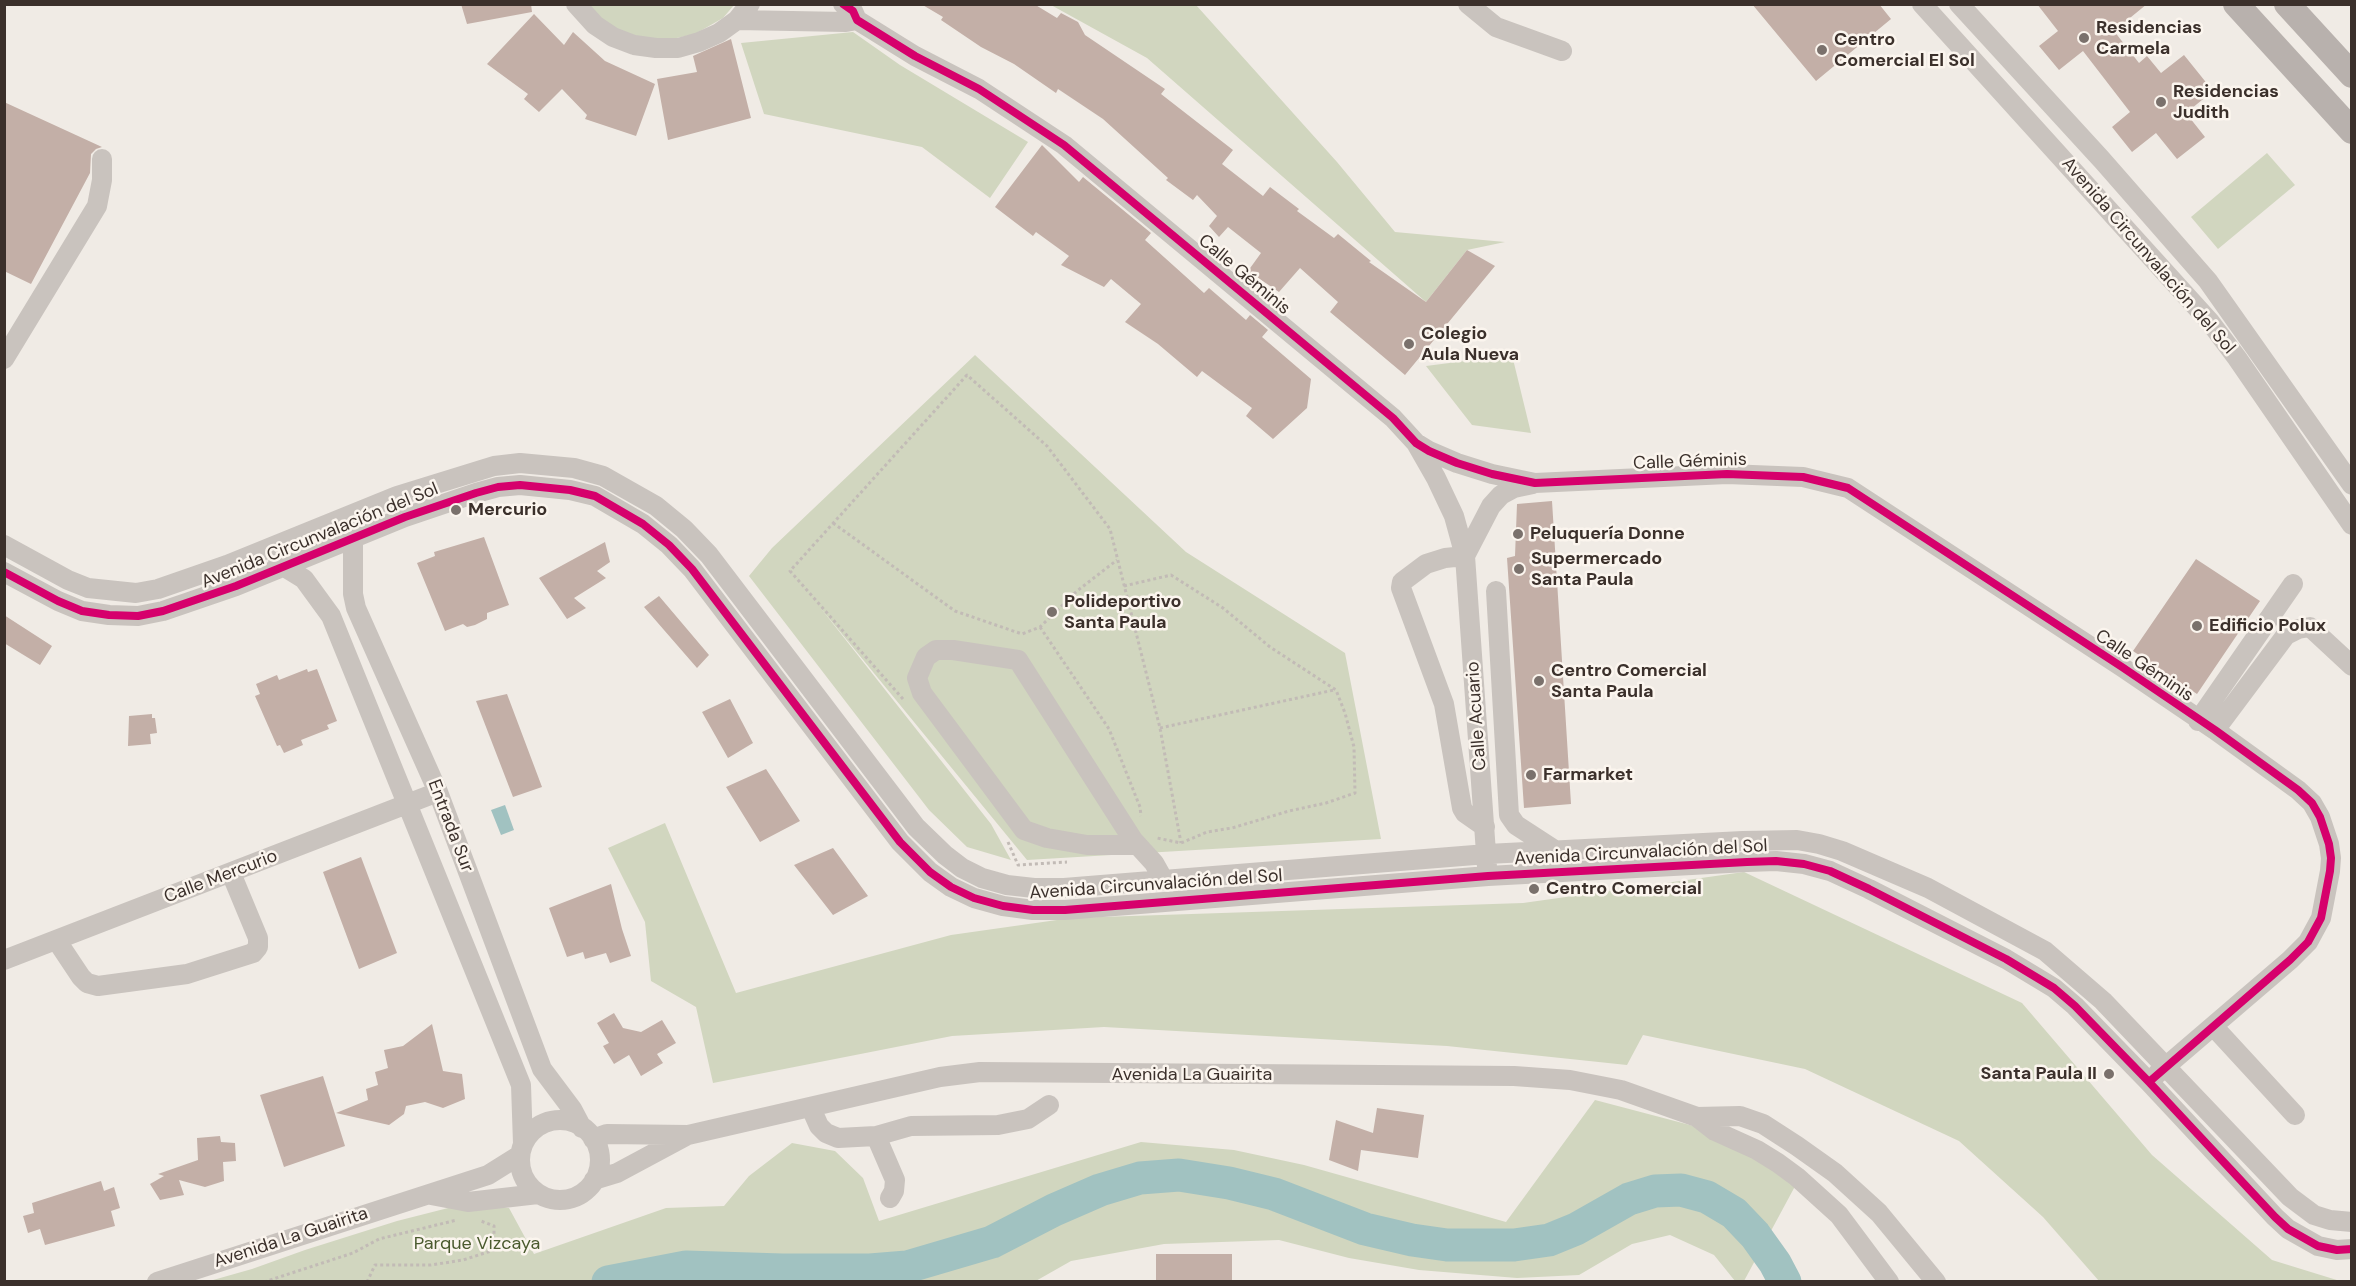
<!DOCTYPE html>
<html>
<head>
<meta charset="utf-8">
<style>
  body { margin:0 }
  #map { position:relative; width:2356px; height:1286px; overflow:hidden; background:#f0ebe5; font-family:"DM Sans",sans-serif }
  canvas { display:block }
  .frame { position:absolute; inset:0; border:6px solid #3b302b; pointer-events:none }
</style>
</head>
<body>
<div id="map">
<canvas width="2356" height="1286"></canvas>
<div class="frame"></div>
</div>
<script>
const ctx = document.querySelector('canvas').getContext('2d');
ctx.lineJoin = 'round';
function paint(path, color) {
  ctx.fillStyle = color;
  ctx.fill(path, 'evenodd');
}
function poly(rows) {
  const path = new Path2D();
  for (const r of rows) {
    if (r.length === 3) {
      path.moveTo(r[0] + r[2], r[1]);
      path.arc(r[0], r[1], r[2], 0, 2 * Math.PI);
      continue;
    }
    path.moveTo(r[0], r[1]);
    for (let i = 2; i < r.length; i += 2) path.lineTo(r[i], r[i + 1]);
  }
  return path;
}
function strokePath(path, color, width, dash) {
  ctx.strokeStyle = color;
  ctx.lineWidth = width;
  ctx.lineCap = dash ? 'butt' : 'round';
  ctx.setLineDash(dash || []);
  ctx.stroke(path);
}
function label(font, color, halo, rows, align = 'center') {
  ctx.font = font + ' "DM Sans",sans-serif';
  ctx.lineWidth = 5;
  ctx.setLineDash([]);
  ctx.textBaseline = 'middle';
  ctx.strokeStyle = halo;
  ctx.fillStyle = color;
  for (const [text, x, y, turn = 0] of rows) {
    ctx.save();
    ctx.translate(x, y);
    ctx.rotate((+turn || 0) * Math.PI / 180);
    ctx.textAlign = isNaN(turn) ? turn : align;
    if (halo) ctx.strokeText(text, 0, 0);
    ctx.fillText(text, 0, 0);
    ctx.restore();
  }
}
paint(poly([
  [584,5,734,5,723,18,695,34,663,41,630,36,600,21],
  [1051,5,1196,5,1337,162,1395,232,1505,242,1467,250,1426,302,1147,58],
  [853,32,900,65,1028,142,990,198,922,147,764,114,741,43],
  [2267,153,2295,185,2218,249,2191,217],
  [975,355,1186,552,1345,653,1381,839,1027,860,819,606,991,824,1011,860,967,847,929,810,749,576,772,548],
  [1512,355,1531,433,1472,425,1426,366],
  [665,823,736,993,951,935,1071,918,1523,903,1744,872,2022,1003,2152,1155,2272,1260,2340,1281,2099,1281,2043,1217,1959,1141,1805,1069,1643,1035,1627,1065,1447,1046,1104,1027,952,1036,713,1083,696,1007,651,981,645,922,608,848],
  [1595,1100,1709,1130,1800,1177,1744,1281,1735,1281,1714,1255,1670,1235,1632,1244,1579,1275,1517,1278,1419,1270,1349,1258,1279,1240,1164,1244,1071,1261,1034,1282,206,1282,252,1269,305,1250,397,1221,456,1206,509,1208,534,1254,666,1208,724,1206,749,1176,792,1143,835,1151,863,1178,879,1221,1141,1142,1234,1150,1304,1165,1506,1222]
]), '#d1d6bf');
paint(poly([
  [505,805,514,830,501,835,491,810]
]), '#a1c2c1');
strokePath(poly([
  [608,1282,686,1267,782,1270,870,1270,907,1267,992,1242,1054,1210,1100,1190,1140,1178,1179,1175,1229,1183,1274,1194,1365,1229,1412,1240,1447,1245,1514,1245,1549,1240,1576,1229,1629,1199,1655,1191,1681,1190,1707,1197,1734,1213,1755,1235,1775,1263,1785,1282]
]), '#a1c2c1', 33);
paint(poly([
  [461,4,531,4,532,12,467,24],
  [921,4,1034,4,1057,18,1061,13,1078,22,1085,35,1165,89,1161,94,1233,150,1222,164,1263,196,1270,187,1299,209,1297,211,1334,238,1338,234,1371,261,1369,262,1426,302,1467,250,1495,266,1405,375,1330,312,1338,302,1300,268,1279,292,1248,271,1261,253,1228,227,1219,237,1209,226,1217,216,1197,195,1193,200,1166,180,1168,178,1103,119,1058,89,1056,93,1014,64,981,47,941,20,943,17],
  [1752,4,1879,4,1891,19,1816,81],
  [2037,4,2147,4,2114,31,2139,63,2147,56,2161,73,2184,55,2213,91,2186,113,2205,137,2177,159,2156,133,2132,152,2112,127,2130,112,2083,51,2059,70,2039,46,2058,31],
  [534,14,564,45,573,32,605,61,655,84,636,136,585,119,587,115,562,89,539,112,524,99,528,94,487,64],
  [731,39,751,118,668,140,657,79,697,72,693,56],
  [4,102,102,147,96,149,91,154,90,173,31,284,4,271],
  [1042,145,1079,182,1083,177,1151,233,1145,240,1204,293,1209,288,1246,320,1250,315,1268,330,1262,337,1311,379,1307,408,1273,439,1246,416,1252,408,1202,371,1197,377,1158,344,1125,322,1141,304,1111,279,1104,287,1061,265,1069,256,1036,232,1033,236,995,207],
  [1552,501,1571,804,1524,808,1507,558,1515,556,1517,504],
  [484,537,509,605,487,613,487,619,475,625,467,627,463,624,445,631,417,563,435,556,434,552],
  [605,542,610,562,597,571,606,578,574,598,586,608,567,619,539,578],
  [2196,559,2260,601,2197,694,2133,651],
  [659,596,709,655,697,668,644,607],
  [4,615,52,646,40,665,4,643],
  [307,669,308,672,317,669,337,721,327,725,329,729,301,740,303,745,284,753,280,745,277,746,255,696,260,694,256,684,277,675,279,680],
  [507,694,542,787,513,797,476,701],
  [730,699,753,743,728,758,702,712],
  [152,714,152,718,155,718,157,733,150,734,151,744,128,746,129,716],
  [766,769,800,821,760,842,726,787],
  [833,848,868,896,833,915,794,865],
  [361,857,397,953,359,969,323,872],
  [611,884,622,929,631,956,610,963,606,953,585,959,583,952,567,957,549,908],
  [614,1013,623,1028,641,1032,662,1020,676,1043,657,1054,663,1063,641,1076,629,1055,614,1064,603,1046,609,1043,597,1023],
  [432,1024,443,1071,462,1074,465,1099,443,1108,425,1102,406,1106,404,1114,389,1125,336,1113,368,1100,366,1089,378,1085,375,1072,388,1068,384,1050,403,1046],
  [323,1076,345,1146,284,1167,260,1095],
  [1377,1108,1424,1115,1418,1158,1361,1150,1358,1171,1329,1160,1336,1120,1373,1133],
  [220,1136,221,1142,235,1143,236,1161,223,1162,224,1181,205,1187,179,1180,184,1195,160,1200,150,1184,164,1176,158,1174,198,1160,197,1138],
  [101,1181,104,1191,114,1187,120,1208,111,1211,115,1226,45,1245,40,1229,28,1233,23,1216,34,1213,32,1203],
  [1156,1254,1232,1254,1232,1281,1156,1281]
]), '#c3afa7');
strokePath(poly([
  [833,523,955,611,1022,634,1040,627,1077,591,1117,560],
  [1124,586,1171,575,1223,608,1270,647,1336,690,1345,713,1354,747,1355,793,1326,803,1289,811,1232,828,1207,832,1181,843,1157,838],
  [1040,627,1109,729,1140,807,1141,816],
  [903,699,790,571,967,375,1047,446,1110,529,1160,728,1181,843],
  [1160,728,1334,690],
  [1008,842,1018,865,1067,862],
  [264,1282,353,1253,379,1239,457,1220],
  [367,1282,375,1265,431,1265,463,1260,494,1250,494,1226,481,1221]
]), '#c2bbb6', 3, [3, 3]);
strokePath(poly([
  [576,4,595,25,613,37,634,45,656,48,678,48,699,42,719,33,737,20,750,4],
  [843,4,853,11,857,20,915,56,979,89,1064,145,1393,418,1416,443,1429,451,1457,463,1492,474,1535,483,1727,474,1803,477,1848,488,2122,667,2215,730,2298,790,2312,803,2320,817,2329,844,2331,858,2330,871,2321,918,2308,942,2290,960,2157,1074],
  [1468,4,1496,27,1562,51],
  [1922,4,2210,322,2237,358,2352,525],
  [1959,4,2102,160,2208,281,2352,485],
  [737,20,846,22,857,20],
  [4,359,97,206,102,180,102,159],
  [1416,443,1436,478,1454,516,1465,556,1487,867],
  [350,529,353,538,353,594,356,608,438,792,542,1069,572,1109,582,1128],
  [4,545,68,580,88,588,136,593,158,589,227,565,397,496,494,466,520,463,574,468,603,476,656,506,684,529,709,555,916,827,945,855,962,868,982,878,1007,885,1034,888,1064,888,1487,854,1743,841,1797,840,1819,844,1842,851,1928,888,2045,951,2103,1001,2290,1197,2314,1215,2330,1220,2352,1222],
  [278,563,304,579,331,616,521,1085,523,1144],
  [4,572,58,601,82,611,109,615,138,616,163,611,236,586,405,517,476,493,498,487,520,485,570,490,595,496,643,524,669,545,692,569,900,842,930,872,951,887,974,898,1003,906,1033,910,1065,910,1488,876,1747,862,1776,861,1804,864,1830,871,1869,889,2006,959,2054,988,2075,1006,2149,1082,2275,1217,2288,1229,2318,1246,2337,1250,2352,1249],
  [1496,591,1509,815,1516,825,1556,851],
  [2198,721,2293,584],
  [2215,730,2286,635,2298,629,2310,627,2352,666],
  [1485,827,1465,813,1462,808,1444,704,1401,588,1402,582,1426,564,1445,558,1465,556,1491,506,1501,495,1514,488,1533,484],
  [1137,845,1087,845,1047,838,1024,830,922,693,917,678,926,657,936,650,953,650,1018,660,1133,840,1154,863,1163,879],
  [57,941,81,977,87,983,98,986,187,974,253,953,258,947,258,938,231,873],
  [4,960,438,792],
  [2213,1026,2295,1115],
  [811,1108,819,1126,826,1133,838,1138,876,1136,911,1126,998,1125,1028,1119,1049,1105],
  [1697,1117,1740,1116,1763,1124,1797,1146,1835,1173,1879,1213,1936,1282],
  [560,1160,40],
  [876,1136,895,1180,894,1191,890,1198],
  [593,1139,607,1134,688,1135,940,1077,980,1072,1514,1076,1570,1080,1621,1090,1697,1117,1715,1131,1757,1150,1778,1163,1797,1177,1839,1215,1889,1282],
  [594,1180,617,1173,686,1136],
  [431,1195,468,1202,538,1194],
  [157,1282,488,1175,520,1155]
]), '#c9c3be', 20);
strokePath(poly([
  [2236,4,2352,131],
  [2287,4,2352,75]
]), '#b8b1ad', 26);
strokePath(poly([
  [843,4,853,11,857,20,915,56,979,89,1064,145,1393,418,1416,443,1429,451,1457,463,1492,474,1535,483,1727,474,1803,477,1848,488,2122,667,2215,730,2298,790,2312,803,2320,817,2329,844,2331,858,2330,871,2321,918,2308,942,2290,960,2149,1082],
  [4,572,58,601,82,611,109,615,138,616,163,611,236,586,405,517,476,493,498,487,520,485,570,490,595,496,643,524,669,545,692,569,900,842,930,872,951,887,974,898,1003,906,1033,910,1065,910,1488,876,1747,862,1776,861,1804,864,1830,871,1869,889,2006,959,2054,988,2075,1006,2149,1082,2275,1217,2288,1229,2318,1246,2337,1250,2352,1249]
]), '#d6006c', 8);
for (const [x, y, r, color] of [
  [2084,38,6,"#7a716c"],
  [1822,50,6,"#7a716c"],
  [2161,102,6,"#7a716c"],
  [1409,344,6,"#7a716c"],
  [456,510,6,"#7a716c"],
  [1518,534,6,"#7a716c"],
  [1519,569,6,"#7a716c"],
  [1052,612,6,"#7a716c"],
  [2197,626,6,"#7a716c"],
  [1539,681,6,"#7a716c"],
  [1531,775,6,"#7a716c"],
  [1534,889,6,"#7a716c"],
  [2109,1074,6,"#7a716c"]
]) {
  const dot = new Path2D();
  dot.arc(x, y, r, 0, 2 * Math.PI);
  ctx.fillStyle = color;
  ctx.fill(dot);
  strokePath(dot, '#fbf5ee', 2);
}
label('bold 18px', '#3b302b', '#fbf5ee', [
  ["Residencias",2096,28],
  ["Carmela",2096,49],
  ["Centro",1834,40],
  ["Comercial El Sol",1834,61],
  ["Residencias",2173,92],
  ["Judith",2173,113],
  ["Colegio",1421,334],
  ["Aula Nueva",1421,355],
  ["Mercurio",468,510],
  ["Peluquería Donne",1530,534],
  ["Supermercado",1531,559],
  ["Santa Paula",1531,580],
  ["Polideportivo",1064,602],
  ["Santa Paula",1064,623],
  ["Edificio Polux",2209,626],
  ["Centro Comercial",1551,671],
  ["Santa Paula",1551,692],
  ["Farmarket",1543,775],
  ["Centro Comercial",1546,889],
  ["Santa Paula II",2097,1074,"right"]
], 'left');
label('18px', '#3b302b', '#fbf5ee', [
  ["Avenida Circunvalación del Sol",2148,256,49],
  ["Calle Géminis",1244,275,40],
  ["Calle Géminis",1690,462,-2],
  ["Avenida Circunvalación del Sol",320,536,-22],
  ["Calle Géminis",2144,666,34],
  ["Calle Acuario",1477,716,-94],
  ["Entrada Sur",450,826,69],
  ["Avenida Circunvalación del Sol",1641,853,-3],
  ["Calle Mercurio",221,877,-21],
  ["Avenida Circunvalación del Sol",1156,885,-4],
  ["Avenida La Guairita",1192,1075],
  ["Avenida La Guairita",291,1238,-18]
]);
label('18px', '#4a5a2e', '#fbf5ee', [
  ["Parque Vizcaya",477,1244]
]);
</script>
</body>
</html>
